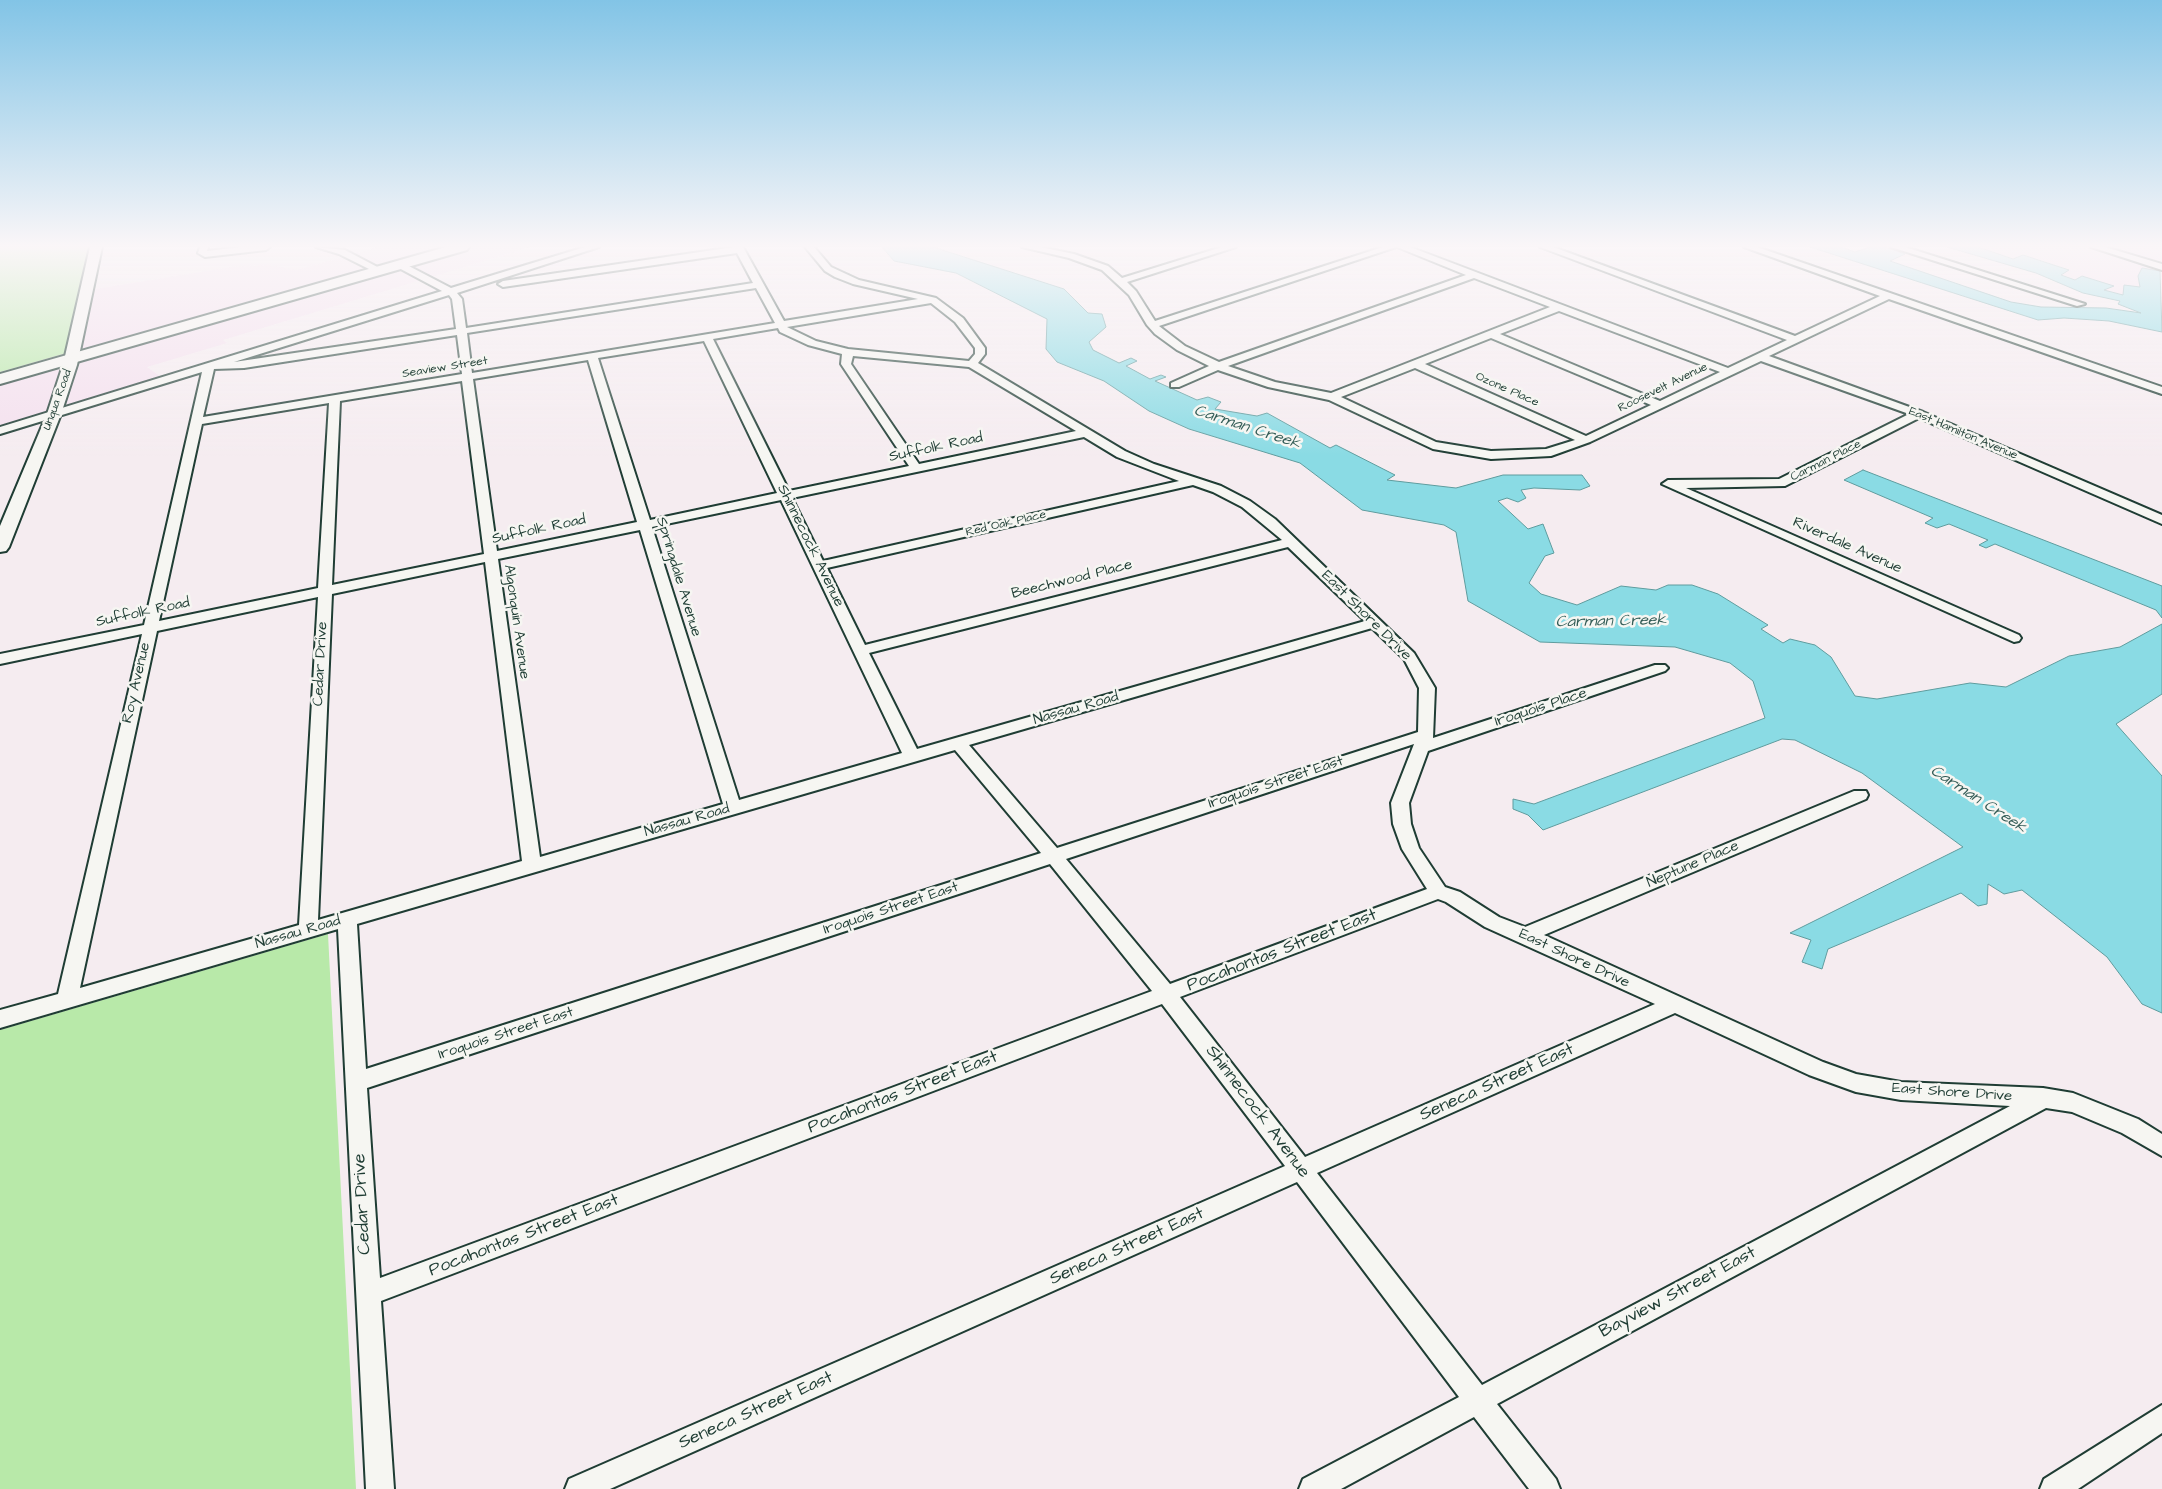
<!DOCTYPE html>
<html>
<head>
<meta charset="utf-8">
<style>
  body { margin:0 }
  canvas { display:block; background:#f5ecf0 }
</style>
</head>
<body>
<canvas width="2162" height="1489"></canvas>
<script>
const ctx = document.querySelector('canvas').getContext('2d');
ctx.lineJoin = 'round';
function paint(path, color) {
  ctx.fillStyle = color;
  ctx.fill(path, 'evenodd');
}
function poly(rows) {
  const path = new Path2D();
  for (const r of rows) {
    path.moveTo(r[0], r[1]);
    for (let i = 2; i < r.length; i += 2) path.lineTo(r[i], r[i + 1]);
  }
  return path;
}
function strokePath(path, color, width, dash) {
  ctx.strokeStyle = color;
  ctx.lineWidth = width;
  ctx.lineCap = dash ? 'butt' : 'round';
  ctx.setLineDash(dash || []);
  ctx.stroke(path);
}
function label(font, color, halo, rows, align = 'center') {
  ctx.font = font + ' "Architects Daughter",sans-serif';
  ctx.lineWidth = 5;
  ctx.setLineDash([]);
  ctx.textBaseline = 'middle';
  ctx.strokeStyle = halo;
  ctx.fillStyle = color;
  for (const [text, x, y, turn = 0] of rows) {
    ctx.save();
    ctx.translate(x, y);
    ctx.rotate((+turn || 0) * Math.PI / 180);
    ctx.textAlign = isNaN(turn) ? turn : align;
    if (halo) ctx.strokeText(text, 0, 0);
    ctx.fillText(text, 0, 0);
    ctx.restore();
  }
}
paint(poly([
  [379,247,530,247,223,340,227,343,147,367,164,379,0,429,0,372,83,291,232,267,268,265,297,270],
  [1978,247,2162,247,2162,278,2160,271,2138,276,2140,288,2124,295,2103,290,2113,286,2082,276,2075,280,2060,275,2069,270,2024,255,2013,259]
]), '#f4e0ee');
paint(poly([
  [0,247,92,247,70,352,0,372],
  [328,934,356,1489,0,1489,0,1030]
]), '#b8e9a9');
const water = poly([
  [882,247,933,247,1064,289,1088,313,1102,314,1106,327,1089,342,1093,350,1119,363,1131,358,1137,361,1126,366,1150,379,1161,375,1166,377,1155,381,1197,400,1208,397,1221,402,1215,409,1257,416,1267,413,1330,448,1336,445,1395,475,1387,480,1456,488,1503,475,1582,475,1590,486,1580,490,1534,488,1521,490,1526,498,1518,502,1507,498,1498,501,1528,529,1543,524,1554,553,1545,556,1529,583,1541,594,1577,605,1621,586,1656,590,1668,585,1692,585,1718,594,1768,625,1761,629,1783,643,1790,639,1815,645,1831,657,1855,696,1877,699,1970,683,2006,687,2069,656,2120,647,2162,624,2162,694,2116,724,2162,776,2162,1013,2142,1004,2107,957,2022,890,2004,894,1988,884,1987,904,1978,906,1961,893,1828,949,1822,969,1802,962,1811,940,1790,933,1963,847,1862,773,1795,740,1782,739,1543,830,1528,815,1513,809,1513,799,1534,804,1765,718,1753,681,1730,663,1675,647,1540,642,1468,601,1456,532,1444,525,1362,510,1300,463,1189,429,1149,411,1104,381,1057,362,1046,349,1047,319,956,273,894,261,882,247],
  [1810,247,1841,247,1855,252,1870,247,1885,247,1905,254,1890,261,2011,302,2041,307,2106,308,2141,313,2118,304,2120,301,2083,293,2036,273,1947,247,1978,247,2013,259,2023,255,2069,270,2061,275,2075,280,2082,276,2114,286,2104,290,2123,295,2124,285,2140,287,2138,276,2142,268,2160,271,2162,332,2109,321,2064,318,2038,320,1810,247],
  [1863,470,2162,586,2162,618,2156,610,1995,544,1986,548,1979,545,1988,540,1949,524,1937,528,1925,523,1933,518,1844,480,1863,470]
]);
paint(water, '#8adbe4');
strokePath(water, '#5f9c9e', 1);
const minor = poly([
  [200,247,208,247,207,251,241,247,270,247,266,250,205,257,198,253,200,247],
  [316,247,345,250,385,271,377,273,339,254,316,247],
  [585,247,599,247,457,293,462,299,466,328,753,283,737,253,503,287,498,284,503,281,734,247,743,247,784,321,918,299,853,284,835,277,825,271,805,247,814,247,831,267,859,280,936,298,963,318,985,348,985,354,978,363,1125,451,1154,464,1221,486,1250,501,1275,519,1414,653,1435,688,1433,738,1655,665,1665,665,1668,668,1665,671,1428,751,1409,803,1411,824,1419,848,1445,887,1460,892,1499,917,1525,927,1854,791,1866,791,1868,795,1866,799,1544,935,1823,1062,1856,1074,1901,1082,2043,1088,2073,1093,2138,1119,2162,1134,2162,1156,2122,1133,2072,1112,2046,1108,1497,1404,1556,1479,1560,1489,1529,1489,1474,1417,1341,1489,1299,1489,1303,1479,1459,1397,1297,1182,610,1489,565,1489,569,1479,1285,1166,1162,1004,381,1301,394,1489,366,1489,338,929,0,1028,0,1010,58,994,142,634,0,664,0,654,144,625,202,372,0,434,0,427,442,291,397,267,397,263,403,263,451,288,585,247],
  [756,288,775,323,472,373,467,333,756,288],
  [449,295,452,299,456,329,234,362,449,295],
  [931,303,955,322,975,348,975,354,969,361,848,349,816,341,787,327,931,303],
  [778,328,780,332,808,345,842,354,841,364,909,466,789,491,713,339,778,328],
  [457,335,462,374,203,417,214,369,244,368,457,335],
  [704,341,777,493,650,520,598,358,704,341],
  [853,356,969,367,1076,431,919,464,851,364,853,356],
  [588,360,637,522,497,551,473,379,588,360],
  [462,381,484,554,332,585,340,401,462,381],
  [329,403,318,588,159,621,202,424,329,403],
  [1084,437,1117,457,1179,481,823,561,792,498,1084,437],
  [1193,485,1213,492,1242,507,1282,540,865,645,827,568,1193,485],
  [781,500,902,753,739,800,652,527,781,500],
  [640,530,723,804,540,857,498,559,640,530],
  [1288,547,1365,621,917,749,869,653,1288,547],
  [485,562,522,861,318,920,332,594,485,562],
  [318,597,299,925,80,988,157,631,318,597],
  [1372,628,1404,659,1419,688,1418,732,1057,848,969,745,1372,628],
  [1414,744,1391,803,1393,824,1402,849,1427,889,1170,984,1066,859,1414,744],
  [955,750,1041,853,366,1069,357,924,955,750],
  [1050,864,1152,991,380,1278,367,1088,1050,864],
  [1438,899,1446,902,1485,927,1655,1004,1305,1157,1180,997,1438,899],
  [1675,1013,1809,1075,1856,1092,1901,1100,2010,1106,1482,1385,1317,1173,1675,1013],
  [1022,247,1040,247,1074,254,1108,266,1122,278,1222,247,1236,247,1127,282,1136,291,1155,321,1383,247,1396,247,1159,326,1185,346,1219,362,1466,275,1397,247,1410,247,1728,368,1787,340,1540,247,1553,247,1795,336,1880,296,1744,247,1757,247,2162,387,2162,394,1889,299,1769,356,1923,412,2162,515,2162,524,1919,418,1785,486,1686,488,2019,635,2021,638,2019,641,2014,642,1662,484,1668,480,1779,479,1909,414,1761,361,1590,442,1551,456,1491,459,1433,449,1329,400,1268,387,1218,370,1179,387,1171,387,1171,383,1209,366,1177,350,1155,334,1147,325,1129,295,1102,270,1069,258,1022,247],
  [1474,278,1550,307,1331,393,1275,382,1228,366,1474,278],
  [1559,311,1720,372,1660,401,1500,334,1559,311],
  [1491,338,1651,405,1586,436,1425,364,1491,338],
  [1415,368,1575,440,1546,449,1491,451,1436,442,1341,397,1415,368],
  [1891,247,1905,247,2085,304,2077,306,1891,247],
  [2091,247,2105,247,2162,264,2162,270,2091,247],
  [2162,1405,2162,1433,2078,1489,2040,1489,2044,1479,2162,1405]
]);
const tertiary = poly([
  [90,247,102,247,77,365,61,414,9,547,6,551,0,552,0,526,47,414,63,365,90,247]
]);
const primary = poly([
  [446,247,469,247,467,250,0,384,0,374,446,247]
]);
strokePath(minor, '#1f3d34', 4);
strokePath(tertiary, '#1f3d34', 4);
strokePath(primary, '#1f3d34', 4);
paint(minor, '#f6f6f2');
paint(tertiary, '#f6f6f2');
paint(primary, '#f6f6f2');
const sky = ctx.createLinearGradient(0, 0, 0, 456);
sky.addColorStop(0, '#82c4e6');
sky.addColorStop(0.54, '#faf6f8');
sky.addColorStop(1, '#faf6f800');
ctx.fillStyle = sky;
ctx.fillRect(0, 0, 2162, 456);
label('12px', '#1f3d34', '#f6f6f2', [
  ["Seaview Street",445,368,-9],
  ["Roosevelt Avenue",1663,388,-26],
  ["Ozone Place",1507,390,24],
  ["Unqua Road",58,400,-70],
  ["East Hamilton Avenue",1963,434,23],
  ["Carman Place",1826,461,-27],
  ["Red Oak Place",1006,524,-13]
]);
label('15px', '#1f3d34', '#f6f6f2', [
  ["Suffolk Road",936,448,-12],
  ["Suffolk Road",539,530,-12],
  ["Shinnecock Avenue",810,546,64],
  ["Riverdale Avenue",1847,546,24],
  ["Springdale Avenue",678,577,73],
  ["Beechwood Place",1072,580,-14],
  ["Suffolk Road",143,613,-12],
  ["East Shore Drive",1366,616,45],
  ["Algonquin Avenue",516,622,82],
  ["Cedar Drive",321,664,-87],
  ["Roy Avenue",137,683,-77],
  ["Iroquois Place",1541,708,-18],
  ["Nassau Road",1076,709,-16],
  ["Iroquois Street East",1276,783,-18],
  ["Nassau Road",687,821,-16],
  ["Neptune Place",1693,865,-23],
  ["Iroquois Street East",891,909,-18],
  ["Nassau Road",298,933,-16],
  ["East Shore Drive",1574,959,25],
  ["Iroquois Street East",506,1034,-18],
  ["East Shore Drive",1952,1093,4]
]);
label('italic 16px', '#345d57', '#f6f6f2', [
  ["Carman Creek",1247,428,18],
  ["Carman Creek",1611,622,-1],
  ["Carman Creek",1978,800,33]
]);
label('18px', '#1f3d34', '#f6f6f2', [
  ["Pocahontas Street East",1282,951,-21],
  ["Seneca Street East",1497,1083,-24],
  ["Pocahontas Street East",903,1093,-21],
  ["Shinnecock Avenue",1257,1112,53],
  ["Cedar Drive",363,1204,-93],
  ["Pocahontas Street East",524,1236,-21],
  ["Seneca Street East",1127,1247,-24],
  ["Bayview Street East",1678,1293,-28],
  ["Seneca Street East",756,1411,-24]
]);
</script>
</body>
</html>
